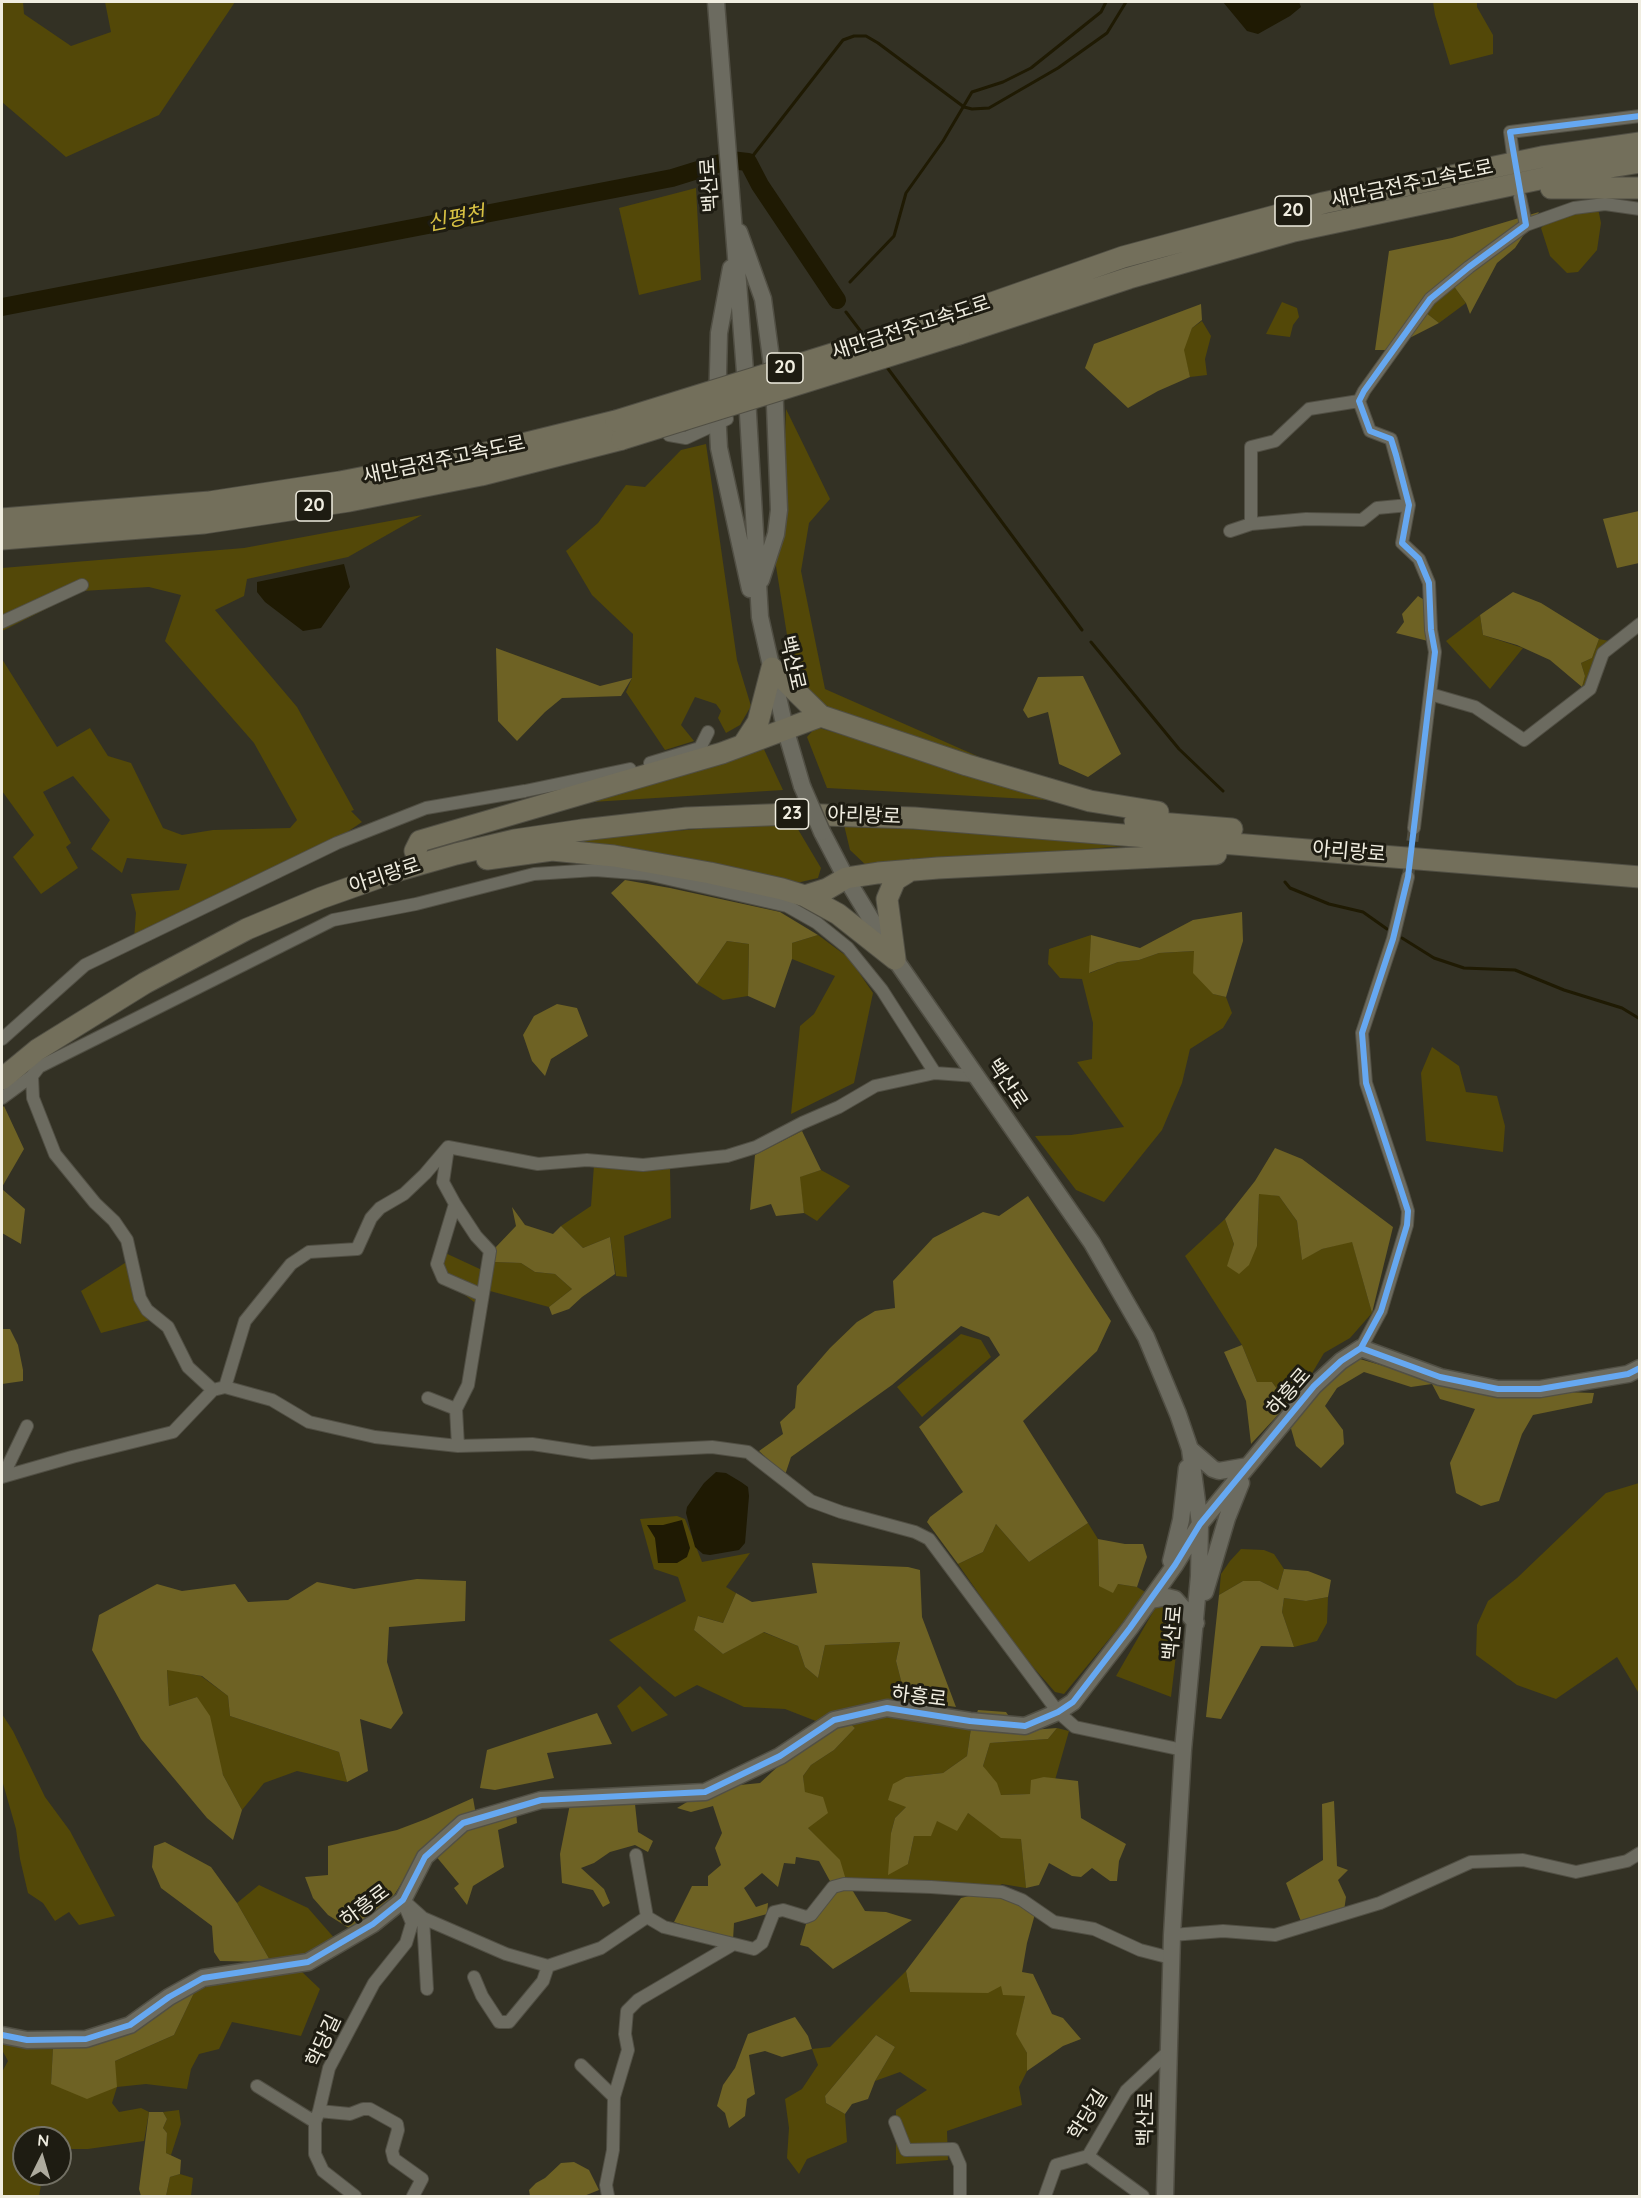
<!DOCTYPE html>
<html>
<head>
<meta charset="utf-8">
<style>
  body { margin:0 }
  #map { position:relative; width:1641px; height:2198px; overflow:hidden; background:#333124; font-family:Quicksand,sans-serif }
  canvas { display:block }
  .frame { position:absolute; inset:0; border:3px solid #f0ede0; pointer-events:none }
  .north { position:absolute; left:12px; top:2126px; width:60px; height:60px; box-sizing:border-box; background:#1e1c12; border:2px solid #727064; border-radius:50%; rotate:5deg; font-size:16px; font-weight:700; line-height:24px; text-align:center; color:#f0ede0 }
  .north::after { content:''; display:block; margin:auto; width:21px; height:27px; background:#aeab9e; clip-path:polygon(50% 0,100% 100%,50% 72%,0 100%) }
</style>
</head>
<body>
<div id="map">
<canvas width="1641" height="2198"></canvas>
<div class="frame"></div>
<div class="north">N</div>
</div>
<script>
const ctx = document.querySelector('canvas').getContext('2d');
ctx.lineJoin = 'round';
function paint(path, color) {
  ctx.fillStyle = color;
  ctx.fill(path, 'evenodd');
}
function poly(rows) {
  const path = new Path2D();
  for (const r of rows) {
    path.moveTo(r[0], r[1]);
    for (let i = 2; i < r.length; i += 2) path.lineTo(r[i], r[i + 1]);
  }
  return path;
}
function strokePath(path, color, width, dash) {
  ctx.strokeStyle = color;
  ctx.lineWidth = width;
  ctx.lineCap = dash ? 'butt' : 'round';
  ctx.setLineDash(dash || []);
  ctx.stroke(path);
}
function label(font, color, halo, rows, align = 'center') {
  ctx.font = font + ' Quicksand,"Noto Sans KR",sans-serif';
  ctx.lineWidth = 6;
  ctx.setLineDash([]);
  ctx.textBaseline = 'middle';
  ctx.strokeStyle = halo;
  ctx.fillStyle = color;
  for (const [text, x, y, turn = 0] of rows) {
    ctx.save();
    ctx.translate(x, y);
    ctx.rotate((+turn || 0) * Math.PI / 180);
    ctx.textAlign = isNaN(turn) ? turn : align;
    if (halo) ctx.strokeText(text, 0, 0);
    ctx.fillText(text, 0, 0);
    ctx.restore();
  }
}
paint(poly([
  [2,2,23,2,24,14,71,46,111,32,105,2,235,2,159,115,66,157,2,102],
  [1433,2,1477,2,1477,7,1493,35,1493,54,1450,65,1435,15],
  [696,188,701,280,639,295,619,208],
  [1598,208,1601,223,1597,250,1578,272,1567,273,1550,256,1541,228,1545,224,1574,212],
  [1453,285,1466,303,1439,323,1425,312],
  [1282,302,1297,308,1299,317,1293,325,1290,337,1266,334],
  [1202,321,1211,336,1205,359,1207,375,1190,377,1183,350,1192,328],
  [786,409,830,499,809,523,801,571,825,689,993,763,828,712,803,684,792,666,775,560,784,466],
  [706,444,737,660,751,706,740,725,726,733,718,718,721,711,716,704,695,697,681,725,694,741,665,750,626,692,632,678,633,634,592,595,566,551,598,523,626,485,645,487,681,450],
  [422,515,348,557,247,579,244,596,215,610,297,707,354,810,351,811,362,822,334,841,134,939,136,913,131,894,179,890,187,864,127,858,122,873,91,849,110,820,73,776,43,792,71,843,66,847,78,868,41,894,13,857,34,835,2,791,2,659,57,747,90,728,108,756,131,763,163,828,182,835,213,830,290,828,297,820,254,743,165,641,181,595,149,587,82,591,2,631,2,568,244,548],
  [1480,615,1483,635,1523,648,1490,689,1446,641],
  [1599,639,1609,641,1588,686,1582,687,1585,676,1581,663,1592,658],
  [816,727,1066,801,827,788,807,737],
  [761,743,783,790,576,803],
  [793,821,821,868,818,878,792,884,556,841],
  [844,825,1148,844,868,867,850,850],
  [818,935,849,958,873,993,854,1083,791,1114,800,1026,814,1014,835,976,792,959,792,943],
  [1091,935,1090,973,1118,962,1139,960,1159,953,1195,951,1213,994,1226,997,1232,1013,1223,1028,1190,1049,1182,1083,1162,1130,1104,1202,1076,1190,1035,1136,1071,1135,1124,1127,1077,1062,1092,1059,1093,1023,1082,979,1060,978,1048,964,1049,949],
  [727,941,749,944,748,996,723,1000,697,984],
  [1432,1047,1459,1066,1466,1092,1497,1096,1505,1126,1503,1152,1426,1141,1421,1073],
  [594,1165,670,1168,671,1218,624,1236,627,1277,616,1276,610,1237,583,1248,561,1226,591,1206],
  [821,1170,850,1186,817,1221,804,1213,799,1177],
  [1259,1193,1279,1196,1297,1221,1302,1259,1322,1249,1352,1241,1372,1313,1350,1338,1324,1353,1308,1380,1288,1404,1272,1382,1257,1382,1242,1345,1185,1256,1225,1219,1234,1244,1228,1266,1257,1246],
  [441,1251,482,1270,495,1262,521,1263,535,1272,555,1274,572,1289,549,1307,490,1291,474,1302,433,1270],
  [128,1261,133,1296,150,1320,101,1333,81,1291],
  [961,1334,981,1340,991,1357,922,1417,897,1387],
  [1639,1483,1638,1692,1617,1657,1556,1699,1517,1685,1476,1655,1477,1625,1488,1601,1517,1578,1606,1493],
  [677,1516,685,1519,702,1562,750,1553,726,1587,736,1593,723,1623,699,1616,694,1630,723,1654,763,1632,798,1646,805,1667,818,1678,825,1645,900,1642,896,1661,906,1700,837,1714,821,1723,785,1709,744,1707,697,1685,675,1697,654,1680,609,1640,686,1601,678,1577,654,1569,640,1519],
  [1088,1523,1098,1539,1099,1586,1118,1584,1137,1587,1147,1593,1064,1694,1055,1692,1019,1651,958,1564,983,1552,996,1524,1029,1562],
  [1241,1549,1264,1550,1274,1554,1284,1569,1278,1590,1260,1581,1243,1581,1219,1595,1221,1574,1230,1561],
  [1328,1597,1327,1623,1317,1641,1294,1647,1282,1612,1284,1598,1306,1601],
  [1168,1603,1181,1613,1171,1697,1116,1676,1157,1605],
  [167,1669,201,1676,228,1696,230,1716,339,1752,347,1782,297,1771,264,1783,242,1810,223,1775,197,1697,169,1706],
  [640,1686,668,1715,632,1732,617,1706],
  [2,1714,13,1731,45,1797,70,1831,115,1916,79,1925,69,1912,55,1921,43,1903,28,1893,20,1859,16,1829,2,1780],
  [890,1717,971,1728,967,1756,943,1773,906,1777,906,1807,895,1818,891,1833,908,1864,914,1836,936,1821,968,1813,1001,1837,1021,1838,1026,1888,1002,1884,997,1887,846,1880,820,1841,808,1828,803,1776,811,1765,834,1750,855,1728,847,1721],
  [1057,1728,1069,1731,1055,1780,1044,1777,1030,1794,1001,1795,983,1766,990,1743,1048,1739],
  [259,1885,308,1908,336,1940,286,1962,271,1962,237,1903],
  [300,1970,320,1989,301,2036,232,2022,219,2049,199,2054,191,2069,187,2089,146,2084,117,2087,112,2103,119,2112,141,2108,149,2112,144,2141,88,2149,62,2149,60,2152,60,2138,24,2138,24,2174,47,2174,41,2185,39,2196,2,2196,2,2072,8,2061,2,2050,2,2040,53,2048,51,2084,115,2061,174,2035,194,1993,210,1985],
  [906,1971,910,1992,1001,1985,1025,1996,1017,2034,1027,2053,1027,2071,1019,2087,1022,2105,947,2131,948,2160,896,2164,896,2110,927,2090,900,2072,875,2081,895,2047,876,2035,825,2096,826,2103,845,2114,847,2142,807,2159,799,2174,787,2158,789,2128,785,2099,802,2089,818,2065,812,2049,830,2047],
  [179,2110,181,2124,171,2155,166,2153,167,2133,163,2128,167,2119,163,2112],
  [180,2174,193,2178,191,2196,166,2196,170,2177]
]), '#534808');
paint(poly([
  [1539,212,1515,248,1497,263,1470,314,1466,303,1453,285,1425,312,1439,323,1386,350,1375,350,1389,251,1452,238],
  [1201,304,1202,320,1192,328,1184,350,1190,377,1158,391,1128,408,1085,368,1094,344],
  [1639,511,1639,563,1617,568,1603,519],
  [1513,592,1541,603,1599,639,1592,658,1581,663,1585,676,1582,687,1550,660,1517,645,1483,635,1480,615],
  [1418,596,1426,601,1428,641,1396,633,1404,622,1402,614],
  [496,648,600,686,632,678,621,696,562,698,545,712,517,741,498,721],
  [1083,676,1121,754,1088,777,1059,764,1048,712,1028,718,1023,710,1038,677],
  [625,880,670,888,780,912,818,935,792,943,792,959,775,1008,748,996,749,944,727,941,697,984,611,893],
  [1242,912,1243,941,1226,997,1213,994,1193,973,1194,951,1159,953,1139,960,1118,962,1089,973,1091,935,1140,948,1193,920],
  [557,1004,577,1008,588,1036,551,1059,545,1076,532,1061,523,1035,534,1016],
  [4,1106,24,1149,2,1187,2,1108],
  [802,1131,821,1170,800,1177,804,1213,776,1216,771,1204,750,1210,755,1155],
  [1275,1148,1302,1159,1393,1227,1372,1313,1352,1242,1322,1249,1302,1260,1297,1221,1279,1196,1259,1194,1257,1246,1249,1265,1239,1274,1227,1266,1234,1244,1225,1219,1255,1181],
  [2,1189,25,1209,21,1244,2,1233],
  [1028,1196,1111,1321,1097,1351,1023,1421,1088,1523,1029,1562,996,1524,983,1552,958,1564,927,1522,930,1517,963,1492,919,1427,1000,1355,989,1337,961,1326,892,1385,791,1457,785,1475,759,1451,783,1434,780,1422,795,1408,797,1386,830,1348,857,1322,875,1311,895,1308,893,1281,933,1238,983,1212,999,1216],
  [512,1207,525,1225,553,1234,561,1226,583,1248,610,1237,615,1274,582,1297,569,1309,552,1315,549,1307,572,1289,555,1274,535,1272,521,1263,495,1262,495,1248,516,1226],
  [2,1329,10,1329,18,1345,23,1370,23,1381,2,1384],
  [1242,1345,1257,1382,1272,1382,1288,1404,1251,1444,1246,1401,1224,1352],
  [1353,1357,1477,1393,1534,1396,1563,1392,1594,1393,1592,1403,1533,1415,1522,1434,1499,1501,1481,1506,1456,1493,1450,1463,1475,1409,1440,1399,1432,1384,1411,1387,1364,1372,1337,1388,1325,1406,1343,1430,1344,1444,1321,1468,1296,1446,1290,1425,1320,1388],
  [1098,1539,1125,1544,1143,1544,1147,1557,1137,1587,1118,1584,1113,1593,1099,1586],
  [812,1563,908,1567,920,1570,922,1617,956,1707,906,1700,896,1661,900,1642,825,1645,818,1678,805,1667,798,1646,764,1632,723,1654,694,1630,698,1616,723,1623,736,1593,752,1602,817,1593],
  [1284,1569,1308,1571,1331,1580,1328,1597,1306,1601,1284,1598,1282,1612,1294,1647,1261,1646,1221,1719,1206,1717,1219,1595,1243,1581,1260,1581,1278,1590],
  [417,1579,466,1581,465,1621,389,1627,387,1662,403,1713,391,1729,360,1719,368,1771,347,1782,339,1752,230,1716,228,1696,202,1676,167,1670,169,1706,197,1697,210,1716,223,1775,242,1810,233,1840,207,1818,141,1739,92,1650,99,1615,157,1584,182,1591,235,1584,248,1602,288,1600,317,1582,354,1589],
  [978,1710,1006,1712,1019,1731,1057,1728,1048,1739,990,1743,983,1766,997,1783,1001,1795,1030,1794,1031,1780,1044,1777,1078,1781,1081,1818,1126,1844,1119,1861,1117,1881,1110,1881,1092,1868,1081,1877,1072,1876,1049,1863,1039,1885,1026,1888,1021,1839,1001,1838,968,1813,957,1831,937,1821,931,1836,914,1836,908,1864,888,1875,891,1833,895,1818,906,1807,888,1800,893,1784,906,1777,943,1773,967,1756,971,1728],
  [597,1713,612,1744,547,1753,554,1778,495,1790,480,1788,487,1750],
  [847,1721,855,1728,834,1750,811,1765,803,1776,805,1792,823,1797,828,1813,808,1828,840,1860,846,1880,831,1883,819,1861,796,1857,795,1864,784,1863,778,1887,762,1873,744,1888,756,1907,768,1903,767,1914,734,1923,733,1940,674,1922,692,1886,708,1886,708,1876,721,1865,715,1848,722,1833,713,1806,691,1812,677,1808,687,1802,730,1786,760,1783,786,1759],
  [473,1798,476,1815,419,1855,388,1905,352,1930,328,1915,313,1898,305,1877,328,1875,328,1846,397,1830,426,1819],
  [1334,1801,1337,1866,1348,1870,1338,1880,1346,1897,1344,1911,1302,1924,1286,1883,1323,1860,1322,1804],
  [570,1804,635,1804,638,1832,653,1841,648,1852,635,1845,610,1852,594,1863,581,1868,604,1889,610,1903,603,1907,593,1890,562,1883,560,1854],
  [516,1812,517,1823,498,1830,504,1867,473,1886,467,1905,454,1888,459,1884,435,1855,467,1825],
  [165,1842,211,1867,237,1903,271,1962,220,1961,214,1952,212,1926,161,1888,152,1867,154,1846],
  [851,1888,865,1911,886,1912,912,1920,833,1969,808,1947,800,1945,806,1924,838,1891],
  [977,1894,1003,1896,1035,1914,1027,1943,1022,1972,1033,1974,1052,2014,1063,2018,1081,2039,1063,2046,1027,2071,1027,2053,1016,2034,1025,1996,1003,1995,1001,1986,988,1993,910,1992,906,1971,961,1898],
  [194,1993,174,2035,115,2061,117,2087,87,2099,51,2084,53,2048,119,2035,176,1999],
  [795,2017,808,2036,812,2049,782,2057,765,2051,749,2055,755,2094,747,2099,745,2116,729,2128,725,2113,717,2106,723,2085,735,2068,748,2034],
  [876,2035,895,2047,875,2081,868,2099,852,2104,845,2114,826,2103,825,2096],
  [149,2112,163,2112,167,2119,163,2128,167,2133,166,2153,181,2160,180,2174,170,2177,166,2196,141,2196,139,2189],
  [574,2162,589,2170,599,2190,584,2196,530,2196,529,2190,536,2183,545,2178,561,2163]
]), '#6e6224');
paint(poly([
  [1223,2,1299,2,1301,7,1290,16,1258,34,1247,31],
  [344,564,350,587,321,628,303,631,265,602,257,592,257,582],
  [716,1472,726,1473,741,1482,748,1487,749,1496,745,1543,739,1550,710,1555,703,1554,695,1547,686,1513,687,1507,704,1483],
  [682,1520,690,1548,687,1557,677,1563,658,1563,655,1538,647,1525,663,1525]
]), '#1f1a03');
strokePath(poly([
  [748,162,843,40,854,36,866,36,878,43,964,107,972,109,989,108,1058,68,1107,33,1126,2],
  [850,282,894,236,906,193,943,141,972,92,1003,82,1031,68,1101,12,1106,2],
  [835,297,839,293],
  [846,312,865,337],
  [886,366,1082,630],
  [1091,642,1179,749,1223,791],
  [1285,882,1290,888,1329,904,1363,912,1387,929],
  [1402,938,1434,958,1464,968,1515,970,1564,990,1622,1008,1640,1019]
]), '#1f1a03', 3);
strokePath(poly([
  [2,307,672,178,730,160,748,162,760,185,837,300]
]), '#1f1a03', 18);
strokePath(poly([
  [1408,877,1414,828]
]), '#4f4d40', 12, [12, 6]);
const street = poly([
  [1513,154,1510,132,1640,116],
  [1526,225,1574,208,1605,204,1640,209],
  [669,435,686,438,727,419],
  [1251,524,1251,447,1275,441,1309,409,1359,401],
  [1230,531,1251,524,1306,519,1362,520,1377,508,1409,505],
  [2,622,82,585],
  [1430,694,1475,707,1524,740,1590,689,1603,653,1640,624],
  [650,763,700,748,708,732],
  [1414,828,1435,652,1431,630,1429,583,1419,559,1402,543,1409,505,1391,439,1370,431,1359,401,1364,391,1430,299,1469,267,1526,225,1520,197],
  [2,1039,85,965,337,843,426,808,525,791,630,769],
  [32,1076,33,1098,55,1154,95,1203,114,1221,127,1240,140,1298,147,1310,168,1327,188,1367,213,1390],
  [2,1098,32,1076,39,1067,333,920,416,904,534,874,595,870,647,874,787,906,817,923,848,948,882,990,935,1073],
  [448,1148,443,1182,455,1204,437,1264,443,1278,482,1295],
  [455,1204,476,1236,490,1251,468,1385,456,1409,458,1446],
  [1361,1348,1381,1311,1407,1225,1408,1211,1402,1191,1366,1083,1362,1033,1393,939,1408,877],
  [225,1387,245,1321,291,1264,309,1252,357,1249,371,1218,380,1208,404,1194,425,1174,448,1147,538,1164,587,1160,643,1165,727,1156,756,1147,802,1123,839,1107,875,1086,935,1073,976,1076],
  [428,1398,456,1409],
  [3,1476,27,1426],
  [2,1477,72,1457,173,1432,213,1390,225,1387,272,1400,309,1422,375,1437,458,1446,532,1444,592,1453,712,1447,748,1452,811,1501,841,1512,915,1532,929,1539,1058,1712,1075,1727,1183,1750],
  [636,1855,647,1917],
  [403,1900,423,1918,506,1954,548,1966,601,1948,647,1917,664,1927,754,1949,762,1943,774,1912,783,1910,806,1917,811,1915,833,1887,844,1884,931,1887,1002,1892,1022,1900,1054,1922,1094,1929,1140,1950,1171,1958],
  [423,1918,427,1989],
  [1172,1935,1223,1931,1275,1935,1380,1903,1471,1862,1523,1860,1576,1872,1627,1861,1640,1853],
  [474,1977,482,1996,499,2022,509,2022,543,1981,548,1966],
  [581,2065,614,2097],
  [257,2086,315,2122],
  [319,2111,350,2114,363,2109,370,2109,397,2124,398,2130,392,2151,394,2159,422,2179,413,2196],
  [895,2122,906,2150,953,2149,960,2165,960,2196],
  [1088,2156,1143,2196],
  [355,2196,323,2171,315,2154,315,2122,319,2111,329,2068,374,1983,406,1943,412,1923,404,1904],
  [608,2196,606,2185,613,2150,614,2097,628,2050,625,2034,627,2011,638,2000,732,1945],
  [1045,2196,1056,2165,1088,2156,1126,2091,1169,2051]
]);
const secondary = poly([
  [716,2,747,397,760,617,785,728,802,786],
  [739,232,763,299,774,380,779,510,776,534,761,580],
  [731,268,719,333,717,411,719,448,750,589],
  [822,832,846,878,895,959,1092,1243,1146,1337,1178,1414,1190,1449,1200,1524,1199,1576,1183,1750,1172,1935,1165,2194],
  [1190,1449,1213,1469,1219,1471,1248,1466],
  [1171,1561,1181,1520,1187,1468],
  [1205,1592,1227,1518,1241,1483],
  [1150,1600,1167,1597,1175,1599,1196,1623],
  [2,2035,27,2040,86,2039,130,2025,169,1997,203,1978,308,1962,373,1924,403,1900,425,1857,463,1823,541,1800,705,1792,780,1756,834,1720,887,1708,970,1721,1025,1726,1058,1712,1073,1702,1130,1628,1175,1565,1200,1524,1314,1386,1341,1361,1361,1348,1440,1377,1498,1389,1540,1389,1628,1374,1640,1368]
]);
const highway = poly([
  [1551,188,1640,188],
  [955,316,1123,257,1323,203,1542,157,1640,143],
  [959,334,1129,278,1294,231,1549,177,1640,162],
  [2,519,210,502,340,482,478,455,616,421],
  [2,539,204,523,349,501,481,475,622,439],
  [743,745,758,722,772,668,821,716],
  [1135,821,1232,829],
  [415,851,420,841,722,753,821,716,967,765,1090,801,1158,812],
  [487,859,552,850,614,856,710,873,782,889,805,896,827,889,846,878,878,873,938,868,1216,854],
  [805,896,838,914,895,959],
  [895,959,887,899,895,880,911,870],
  [2,1079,37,1050,145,983,247,929,321,898,400,870,456,854,515,840,582,830,687,818,793,814,914,818,1640,877]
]);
strokePath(street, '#514f44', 14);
strokePath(secondary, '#514f44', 19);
strokePath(highway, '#514f44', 23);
strokePath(street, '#6c6b60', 12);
strokePath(secondary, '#6c6b60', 16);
strokePath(highway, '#736f5b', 21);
const secondaryBridge = poly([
  [802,786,822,832]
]);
const highwayBridge = poly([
  [616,421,955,316],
  [622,439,959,334]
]);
strokePath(secondaryBridge, '#514f44', 19, []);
strokePath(highwayBridge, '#514f44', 23, []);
strokePath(secondaryBridge, '#6c6b60', 16);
strokePath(highwayBridge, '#736f5b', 21);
strokePath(poly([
  [1361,1348,1381,1311,1407,1225,1408,1211,1366,1083,1362,1033,1393,939,1408,877,1435,652,1431,630,1429,583,1419,559,1402,543,1409,505,1396,455,1391,439,1370,431,1359,401,1364,391,1430,299,1469,267,1526,225,1510,132,1640,116],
  [2,2035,27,2040,86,2039,130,2025,169,1997,203,1978,308,1962,373,1924,403,1900,425,1857,463,1823,541,1800,705,1792,780,1756,834,1720,887,1708,970,1721,1025,1726,1058,1712,1073,1702,1130,1628,1175,1565,1200,1524,1314,1386,1341,1361,1361,1348,1440,1377,1498,1389,1540,1389,1628,1374,1640,1368]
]), '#66a8f1', 6);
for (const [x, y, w] of [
  [1293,211,36],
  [785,368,36],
  [314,506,36],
  [792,814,33]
]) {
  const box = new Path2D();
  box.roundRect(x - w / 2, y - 15, w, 30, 4.5);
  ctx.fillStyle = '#1e1c12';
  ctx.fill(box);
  strokePath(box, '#f0ede0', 1.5);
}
label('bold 18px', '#f0ede0', null, [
  ["20",1293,211],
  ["20",785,368],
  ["20",314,506],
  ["23",792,814]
]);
label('20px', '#f0ede0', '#1e1c12', [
  ["새만금전주고속도로",1412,184,-12],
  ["백산로",710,185,-94],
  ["새만금전주고속도로",911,328,-18],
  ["새만금전주고속도로",444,460,-12],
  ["백산로",792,663,77],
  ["아리랑로",864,816,2],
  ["아리랑로",1349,852,5],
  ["아리랑로",385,876,-18],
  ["백산로",1007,1084,56],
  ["하흥로",1289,1392,-49],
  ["백산로",1173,1633,-85],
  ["하흥로",919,1697,7],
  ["하흥로",365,1906,-37],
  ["학당길",324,2041,-65],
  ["학당길",1088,2115,-58],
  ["백산로",1146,2119,-89]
]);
label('italic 21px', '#d8c143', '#1e1c12', [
  ["신평천",456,219,-11]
]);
</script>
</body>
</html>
